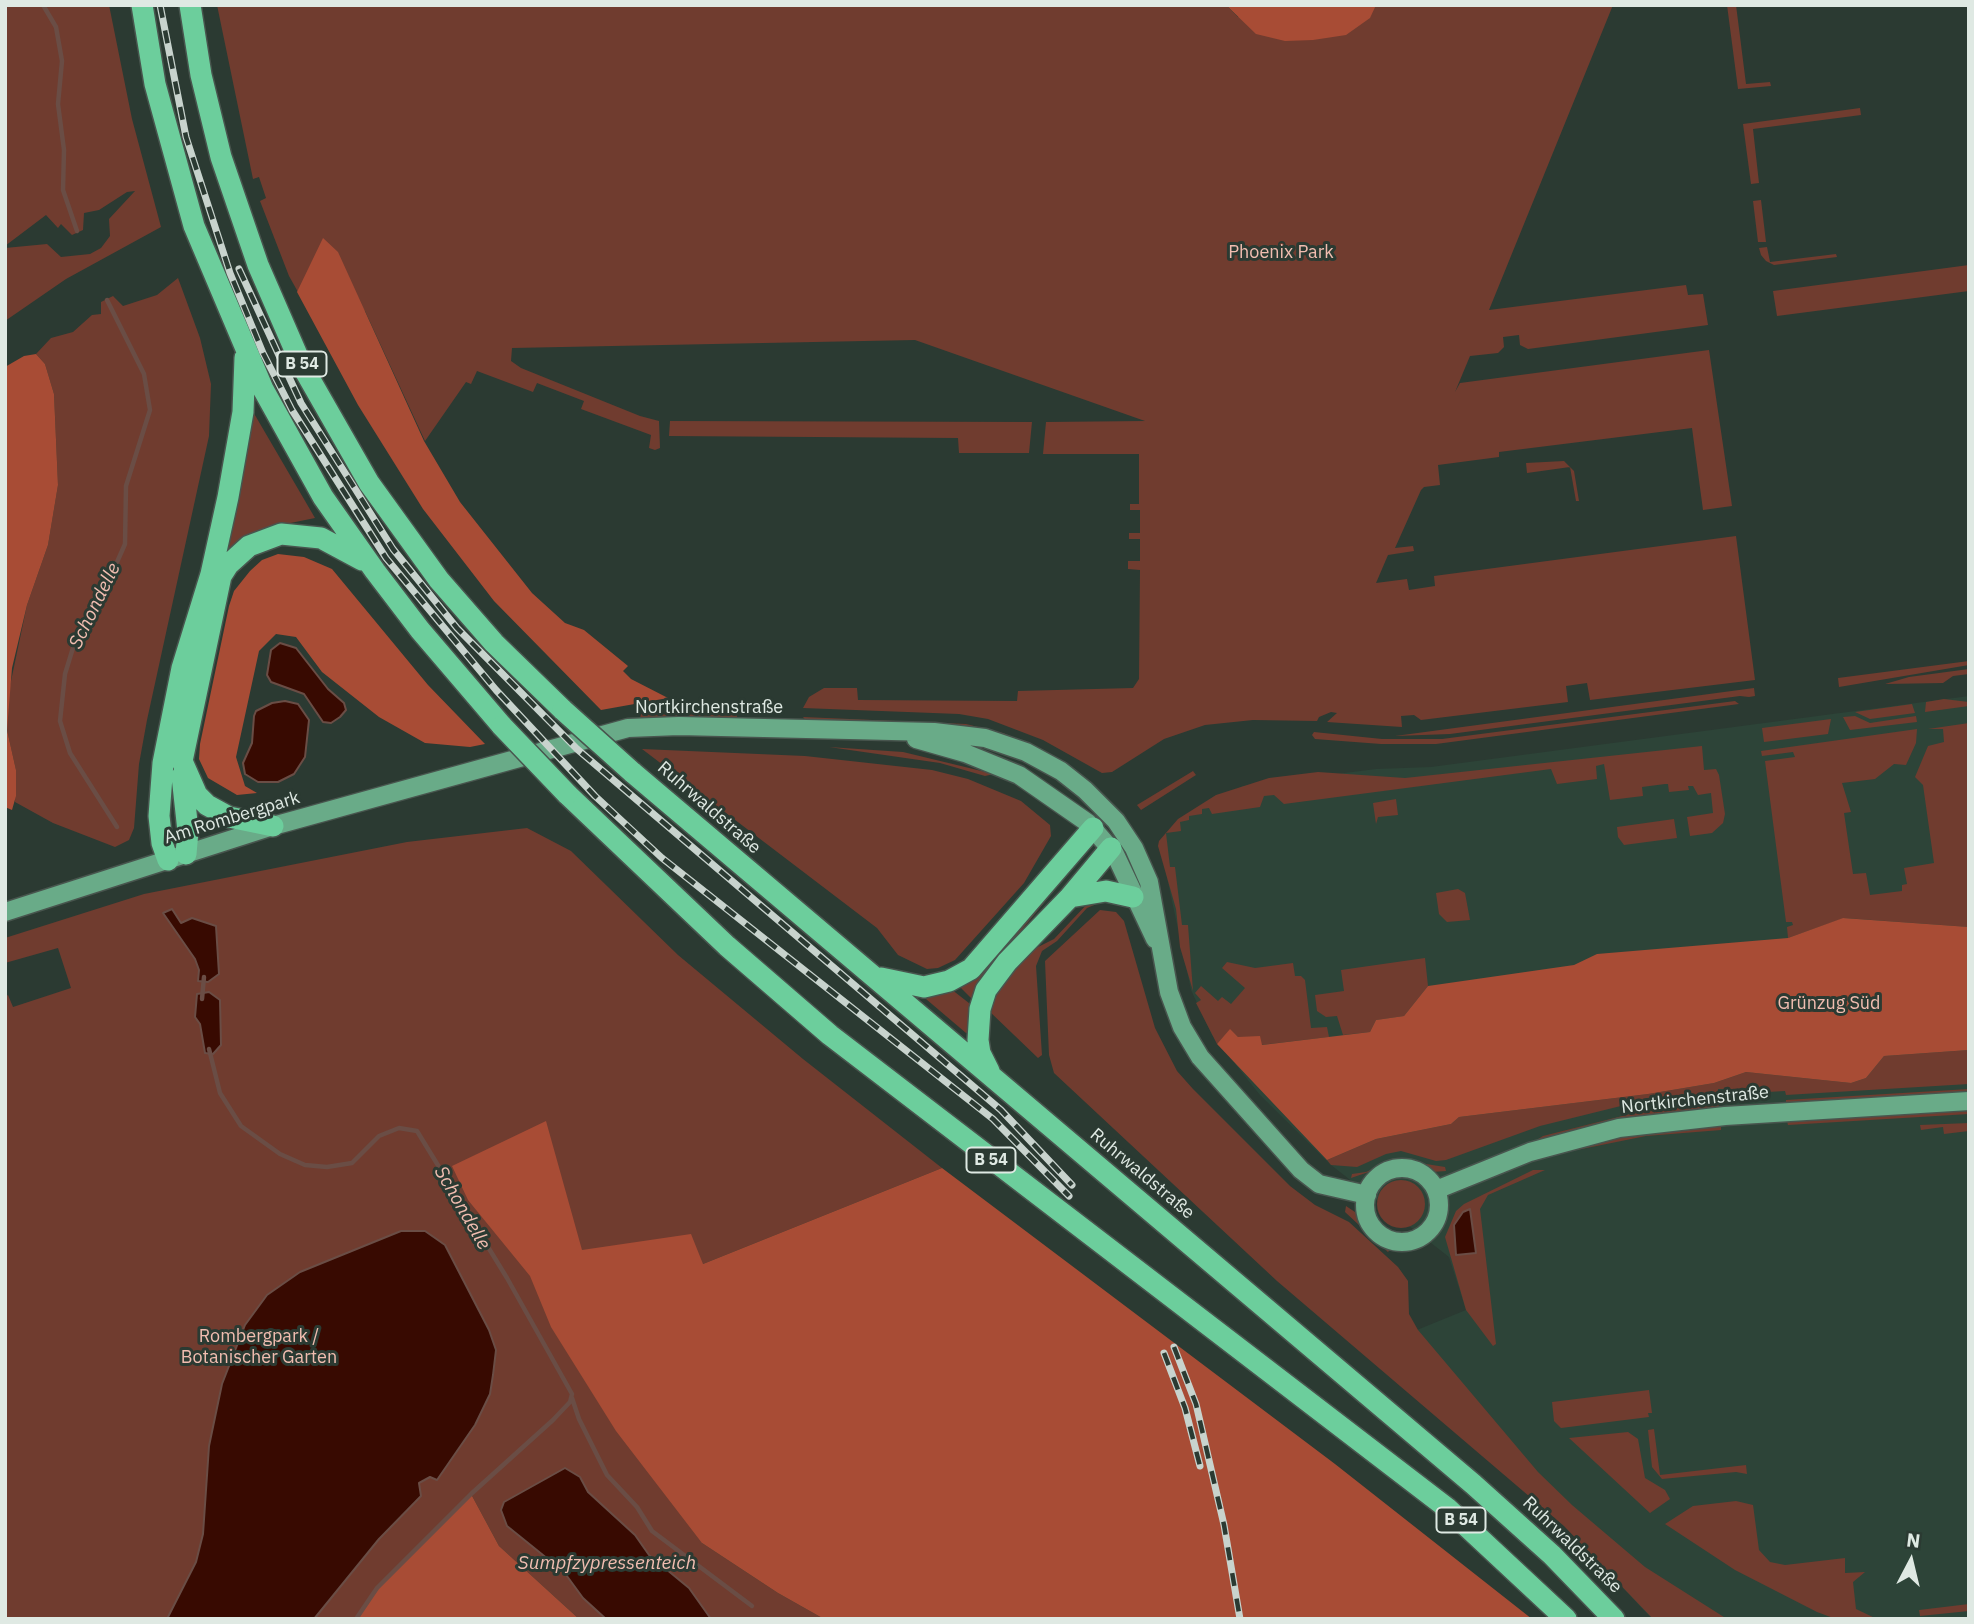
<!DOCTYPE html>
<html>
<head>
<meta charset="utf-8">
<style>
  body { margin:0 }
  #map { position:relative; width:1974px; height:1624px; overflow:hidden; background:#2b3a32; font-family:"IBM Plex Sans",sans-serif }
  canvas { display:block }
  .frame { position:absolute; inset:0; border:7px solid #dfe9e3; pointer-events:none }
  .north { position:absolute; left:1876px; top:1526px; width:70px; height:70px; -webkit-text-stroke:5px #2b3a32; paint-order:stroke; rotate:7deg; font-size:19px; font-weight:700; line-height:28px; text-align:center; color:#dfe9e3 }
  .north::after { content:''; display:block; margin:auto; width:24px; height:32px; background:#dfe9e3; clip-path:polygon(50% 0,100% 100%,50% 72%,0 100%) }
</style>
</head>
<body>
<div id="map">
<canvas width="1974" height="1624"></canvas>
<div class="frame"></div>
<div class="north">N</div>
</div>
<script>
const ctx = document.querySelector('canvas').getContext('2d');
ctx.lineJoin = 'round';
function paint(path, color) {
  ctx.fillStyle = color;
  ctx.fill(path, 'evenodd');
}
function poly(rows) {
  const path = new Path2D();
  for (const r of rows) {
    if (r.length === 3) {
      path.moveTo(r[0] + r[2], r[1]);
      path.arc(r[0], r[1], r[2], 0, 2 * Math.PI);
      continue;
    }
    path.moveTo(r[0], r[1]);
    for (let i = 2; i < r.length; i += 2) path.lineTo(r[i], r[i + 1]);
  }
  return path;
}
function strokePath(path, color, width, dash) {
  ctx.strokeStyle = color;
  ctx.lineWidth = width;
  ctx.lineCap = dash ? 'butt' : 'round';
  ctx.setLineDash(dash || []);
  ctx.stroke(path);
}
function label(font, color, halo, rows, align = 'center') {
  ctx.font = font + ' "IBM Plex Sans",sans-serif';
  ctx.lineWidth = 6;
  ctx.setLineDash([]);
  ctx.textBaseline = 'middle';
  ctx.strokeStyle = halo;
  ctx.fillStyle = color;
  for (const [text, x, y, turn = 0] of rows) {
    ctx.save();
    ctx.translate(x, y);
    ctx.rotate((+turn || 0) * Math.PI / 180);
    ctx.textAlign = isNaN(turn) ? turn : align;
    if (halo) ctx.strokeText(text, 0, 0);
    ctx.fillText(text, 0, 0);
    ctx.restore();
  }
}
paint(poly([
  [1969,696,1969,1619,1652,1619,1566,1527,1377,1365,1412,1332,1466,1310,1449,1257,1331,1165,1260,1095,1212,1035,1191,990,1160,845,1166,833,1179,822,1210,801,1243,786,1376,769,1431,767]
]), '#2d4438');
paint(poly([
  [5,5,109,5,132,119,161,227,66,279,5,321,5,248,47,244,61,257,90,254,101,248,110,236,109,219,135,191,127,192,99,210,84,213,83,230,72,235,61,224,58,228,46,215,5,246],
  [217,5,1226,5,1238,17,1327,5,1613,5,1489,310,1686,285,1688,295,1703,294,1708,325,1528,349,1520,345,1519,335,1503,337,1504,347,1498,353,1470,356,1455,392,1460,383,1709,350,1732,506,1703,510,1692,428,1499,452,1499,457,1438,465,1440,485,1424,487,1421,490,1395,548,1413,546,1414,551,1388,555,1376,583,1407,579,1409,590,1435,586,1434,576,1736,536,1755,680,1590,700,1587,683,1566,686,1568,702,1421,720,1414,715,1401,716,1402,727,1327,722,1337,713,1331,712,1319,717,1317,721,1253,720,1205,725,1164,739,1112,772,1102,773,1043,740,988,719,959,714,803,708,809,697,824,688,857,688,858,700,1017,701,1018,691,1133,688,1139,679,1140,570,1128,569,1128,561,1140,561,1140,539,1129,539,1129,533,1140,533,1140,510,1130,510,1130,504,1139,504,1139,454,1043,454,1046,422,1145,421,915,340,512,348,511,361,521,368,640,416,659,421,660,448,655,450,649,448,651,435,581,409,584,401,537,383,533,392,477,371,471,384,466,382,425,441,365,311,298,292,289,276,260,201,266,198,259,177,253,179],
  [1727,5,1736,5,1746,84,1770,82,1771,86,1738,89],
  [1860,108,1861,115,1753,129,1759,183,1751,184,1743,124],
  [1761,200,1766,242,1758,242,1753,201],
  [1767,247,1770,262,1836,254,1837,257,1774,265,1766,261,1761,255,1759,248],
  [1969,265,1969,291,1777,316,1773,291],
  [178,278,200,338,211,384,209,436,147,720,139,764,134,828,129,840,115,847,53,823,15,802,16,770,7,730,7,700,27,605,48,545,58,485,54,394,45,364,36,354,51,338,73,332,92,315,101,314,101,302,113,296,123,306,157,295],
  [252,410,315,518,266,528,244,538,227,550],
  [670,421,1032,422,1029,453,959,453,958,438,669,436],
  [1564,461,1574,471,1579,501,1576,501,1570,467,1527,473,1526,463],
  [1969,661,1969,665,1839,687,1838,678],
  [1969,669,1969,674,1953,676,1943,683,1885,684,1909,677],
  [1754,688,1755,696,1749,697,1740,696,1450,734,1395,736],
  [1944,699,1969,702,1969,706,1925,712,1926,702],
  [1735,701,1739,704,1436,744,1381,744,1315,739,1312,735,1314,732,1382,739,1442,739],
  [1912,704,1915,713,1870,719,1855,712],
  [641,714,737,715,737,719,640,718],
  [1855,716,1870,723,1916,716,1917,722,1850,730,1843,717],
  [803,717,966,724,1003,733,1033,745,1062,761,1064,765,1035,751,807,722],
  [1831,719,1828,734,1764,742,1762,728],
  [1969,723,1969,927,1844,918,1788,938,1787,927,1793,925,1792,922,1786,922,1765,761,1795,757,1793,752,1762,756,1761,751,1917,729,1916,743,1906,765,1894,764,1875,779,1842,783,1851,812,1844,813,1853,874,1866,873,1870,895,1902,891,1902,885,1907,884,1904,868,1934,863,1923,785,1915,777,1928,746,1944,742,1943,729,1928,729],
  [1702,746,1704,770,1716,769,1719,775,1725,814,1723,823,1712,833,1690,836,1687,817,1713,813,1711,793,1698,795,1693,786,1688,786,1689,790,1669,792,1668,784,1665,784,1642,787,1643,796,1610,800,1604,764,1596,766,1597,779,1557,784,1551,769,1284,804,1274,795,1264,796,1260,807,1212,814,1209,808,1202,809,1202,814,1189,816,1189,820,1180,822,1181,831,1166,833,1170,867,1175,867,1182,925,1188,925,1193,991,1180,947,1176,909,1158,846,1159,841,1178,819,1216,795,1269,778,1318,772,1405,778],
  [829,747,903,752,994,774,985,776,940,763],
  [642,749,805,756,932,770,968,779,1021,801,1050,825,1051,836,1024,883,955,960,938,968,927,969,898,955,877,928],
  [1193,771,1196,775,1141,810,1137,805],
  [1396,799,1398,815,1378,817,1376,824,1373,803],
  [1674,819,1677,838,1624,845,1618,837,1617,827],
  [527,828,571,851,678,955,803,1059,942,1168,703,1264,702,1543,778,1593,824,1619,579,1619,499,1546,471,1494,377,1588,356,1619,5,1619,5,997,8,995,13,1007,71,988,58,948,5,963,5,938,144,894,407,842],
  [1078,861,989,970,974,1001,959,986],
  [1458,889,1465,893,1470,920,1447,922,1439,914,1436,893],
  [1089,902,1099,903,1087,908,1057,941,1042,951,1036,966,1042,1055,1038,1058,989,1011,996,988,1028,952,1054,939],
  [1100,910,1116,912,1124,921,1155,1028,1177,1071,1193,1089,1290,1186,1315,1205,1349,1222,1398,1267,1408,1281,1409,1314,1418,1330,1538,1472,1572,1505,1645,1567,1727,1619,1653,1619,1564,1526,1277,1281,1054,1073,1049,1055,1045,961],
  [1425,958,1428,986,1404,1016,1376,1020,1370,1032,1343,1035,1337,1016,1326,1017,1317,1011,1315,995,1344,991,1341,970],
  [1227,962,1255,968,1293,963,1295,976,1301,976,1305,980,1311,1028,1327,1027,1329,1037,1261,1045,1238,1037,1230,1030,1217,1044,1196,1003,1201,1000,1195,993,1201,986,1218,1001,1222,997,1231,1004,1245,988,1222,968],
  [951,989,974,1007,971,1032,966,1033,926,999,929,995],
  [1969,1050,1969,1084,1786,1095,1785,1091,1733,1094,1732,1089,1718,1089,1718,1095,1637,1102,1540,1126,1446,1160,1436,1161,1401,1151,1386,1154,1357,1167,1331,1165,1327,1160,1376,1139,1451,1124,1459,1117,1648,1094,1714,1083,1746,1072,1851,1083,1866,1078,1884,1056],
  [1969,1089,1969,1093,1786,1104,1786,1100],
  [1719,1104,1719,1109,1624,1119,1532,1143,1543,1136,1638,1112],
  [1969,1109,1969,1114,1788,1125,1787,1121],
  [1969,1123,1969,1131,1944,1134,1943,1127,1921,1130,1920,1125],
  [1721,1126,1721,1130,1646,1136,1542,1157,1638,1133],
  [1395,1159,1445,1167,1446,1171,1432,1172,1414,1165,1395,1163,1351,1178,1352,1174,1366,1172],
  [1533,1170,1545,1170,1488,1195,1480,1209,1496,1344,1493,1346,1466,1310,1445,1237,1456,1211,1464,1204],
  [1401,1204,24],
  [1346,1206,1355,1212,1369,1231,1393,1246,1388,1252,1345,1212],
  [1649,1390,1652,1413,1648,1413,1649,1417,1561,1428,1554,1421,1552,1402],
  [1654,1429,1660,1475,1746,1465,1747,1474,1736,1472,1662,1479,1652,1467,1648,1430],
  [1628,1432,1638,1439,1645,1478,1665,1490,1670,1499,1650,1513,1569,1438],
  [1736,1501,1753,1505,1759,1550,1770,1562,1785,1565,1845,1558,1845,1573,1865,1572,1853,1582,1856,1609,1877,1619,1836,1619,1817,1612,1735,1570,1665,1524,1693,1506],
  [1969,1604,1969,1611,1920,1616,1919,1610]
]), '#703c2f');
paint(poly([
  [1226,5,1376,5,1370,18,1346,35,1313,40,1285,41,1256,34],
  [323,238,338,252,424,441,460,502,532,593,565,623,584,630,628,666,623,671,631,679,668,698,601,710,494,601,423,509,358,405,297,292],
  [36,354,45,364,54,394,58,485,48,545,27,605,12,668,7,730,16,770,16,796,12,810,5,807,5,367,24,356],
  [278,554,304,557,332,569,428,685,485,744,470,747,425,743,379,717,322,672,296,637,276,634,259,651,236,757,245,786,257,793,237,795,208,778,199,759,200,744,229,606,234,591,250,571,262,560],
  [1843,918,1969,927,1969,1050,1884,1056,1866,1078,1851,1083,1746,1072,1714,1083,1648,1094,1459,1117,1451,1124,1376,1139,1327,1160,1217,1044,1230,1029,1238,1037,1260,1036,1262,1045,1370,1032,1376,1020,1404,1016,1428,986,1574,965,1597,954,1788,938],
  [546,1121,582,1250,691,1234,703,1264,942,1168,1335,1464,1532,1619,824,1619,778,1593,702,1543,616,1431,551,1327,530,1276,468,1200,452,1166],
  [471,1494,499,1546,579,1619,356,1619,377,1588]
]), '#a84c35');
const water = poly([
  [280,643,296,648,328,689,344,703,346,710,340,717,331,723,323,722,304,694,271,682,267,675,271,650,280,643],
  [285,701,298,704,309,720,305,757,294,774,278,782,258,782,245,774,243,763,252,743,254,716,256,711,272,703,285,701],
  [172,909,181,923,192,918,216,926,219,974,208,982,198,981,199,970,195,959,163,913,172,909],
  [209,992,220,1000,221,1045,213,1054,205,1053,200,1024,195,1017,197,994,209,992],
  [1470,1209,1476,1253,1456,1255,1454,1225,1463,1212,1470,1209],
  [401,1231,425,1231,445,1245,489,1330,496,1350,493,1375,490,1394,475,1425,437,1480,430,1477,419,1483,421,1496,379,1539,314,1619,167,1619,196,1562,203,1534,209,1446,222,1384,245,1325,267,1295,300,1272,401,1231],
  [565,1468,580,1477,588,1492,635,1535,649,1555,689,1588,711,1619,606,1619,583,1598,564,1572,507,1526,501,1510,504,1502,565,1468]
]);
paint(water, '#380a01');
strokePath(water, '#6a4d45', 2);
strokePath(poly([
  [43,5,56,27,62,61,58,104,64,150,63,190,77,231],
  [107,300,144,374,150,410,126,486,125,544,99,603,76,638,65,674,60,721,70,753,117,827],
  [202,999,204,977],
  [209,1049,220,1093,241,1126,280,1154,305,1165,327,1167,352,1163,379,1136,399,1128,417,1131,507,1278,572,1394,570,1402,553,1420,471,1494,377,1588,356,1619],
  [572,1398,579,1419,607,1475,637,1507,652,1531,752,1606]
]), '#6a4d45', 4.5);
const major = poly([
  [916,739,965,753,1019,775,1088,823,1115,854,1155,939],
  [5,912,273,826,628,728,679,726,934,732,985,738,1026,752,1061,771,1085,790,1116,821,1134,848,1149,882,1169,992,1182,1027,1200,1057,1301,1170,1319,1184,1367,1195],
  [1402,1205,37],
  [1436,1190,1530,1152,1619,1128,1725,1116,1969,1101]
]);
const highway = poly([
  [142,5,155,84,194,226,263,389,323,497,375,571,420,630,502,726],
  [190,5,201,75,221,157,258,265,301,364,369,483,439,580,494,643,563,710],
  [632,772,1473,1484,1552,1555,1614,1619],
  [182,776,188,831,186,854],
  [567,794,727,946,830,1035,1447,1508,1566,1619],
  [273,826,229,817,207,805,197,795,182,761,221,576,228,565,249,546,281,534,321,538,362,560],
  [168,860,162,843,159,816,163,763,182,668,211,574,228,497,243,412,245,358],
  [1070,897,1106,891,1133,897],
  [881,978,924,987,949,981,971,969,1093,828],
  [989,1071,980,1053,978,1040,980,1009,986,990,1007,962,1070,897,1111,848]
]);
strokePath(major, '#48554e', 21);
strokePath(highway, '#48554e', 24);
strokePath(major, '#69ab88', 18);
strokePath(highway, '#6cce9c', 21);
const rail = poly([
  [160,5,186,137,230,273,263,353,292,410,386,558,496,690,595,796,662,858,993,1119,1069,1196],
  [239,269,301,403,393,549,457,628,577,749,1001,1110,1072,1185],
  [1174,1347,1196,1404,1224,1525,1240,1619],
  [1164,1353,1185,1408,1200,1466]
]);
strokePath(rail, '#c8d3cd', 7);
strokePath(rail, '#2b3a32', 4.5, [13]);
const highwayBridge = poly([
  [563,710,632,772],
  [502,726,567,794]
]);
strokePath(highwayBridge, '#48554e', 24, []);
strokePath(highwayBridge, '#6cce9c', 21);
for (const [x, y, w] of [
  [302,364,49],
  [991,1160,49],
  [1461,1520,49]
]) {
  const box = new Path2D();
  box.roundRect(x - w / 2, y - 12.5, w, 25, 5);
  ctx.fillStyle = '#2b3a32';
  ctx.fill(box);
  strokePath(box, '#dfe9e3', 2);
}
label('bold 16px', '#dfe9e3', null, [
  ["B 54",302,364],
  ["B 54",991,1160],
  ["B 54",1461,1520]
]);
label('18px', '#f1bdb0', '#2b3a32', [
  ["Phoenix Park",1281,253],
  ["Grünzug Süd",1829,1004],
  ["Rombergpark /",259,1337],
  ["Botanischer Garten",259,1358]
]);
label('18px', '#dfe9e3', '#2b3a32', [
  ["Nortkirchenstraße",709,708],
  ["Ruhrwaldstraße",709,808,41],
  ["Am Rombergpark",232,818,-17],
  ["Nortkirchenstraße",1695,1100,-6],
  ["Ruhrwaldstraße",1142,1174,40],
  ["Ruhrwaldstraße",1572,1545,44]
]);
label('italic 19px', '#f1bdb0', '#2b3a32', [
  ["Schondelle",95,606,-64],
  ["Schondelle",462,1208,60],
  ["Sumpfzypressenteich",607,1564]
]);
</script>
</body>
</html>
